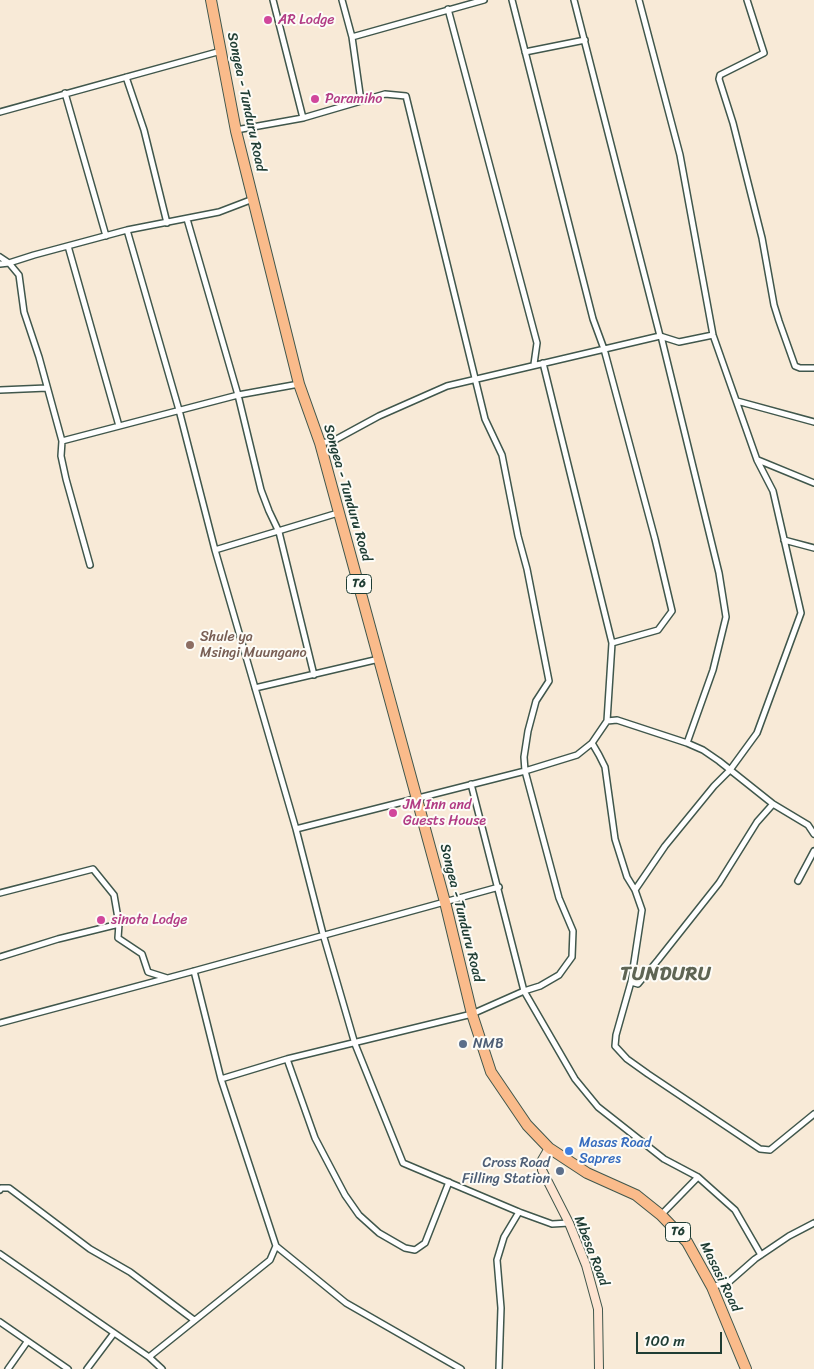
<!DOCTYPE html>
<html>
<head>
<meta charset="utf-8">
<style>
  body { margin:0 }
  #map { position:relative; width:814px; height:1369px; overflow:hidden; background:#f8ead7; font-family:Sriracha,sans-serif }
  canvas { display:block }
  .scale { position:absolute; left:636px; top:1332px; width:86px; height:22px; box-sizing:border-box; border:2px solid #1f3d34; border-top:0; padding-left:6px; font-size:15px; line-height:18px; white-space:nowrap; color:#1f3d34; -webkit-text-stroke:4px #fdfcf7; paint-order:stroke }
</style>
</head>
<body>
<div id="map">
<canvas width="814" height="1369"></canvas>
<div class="scale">100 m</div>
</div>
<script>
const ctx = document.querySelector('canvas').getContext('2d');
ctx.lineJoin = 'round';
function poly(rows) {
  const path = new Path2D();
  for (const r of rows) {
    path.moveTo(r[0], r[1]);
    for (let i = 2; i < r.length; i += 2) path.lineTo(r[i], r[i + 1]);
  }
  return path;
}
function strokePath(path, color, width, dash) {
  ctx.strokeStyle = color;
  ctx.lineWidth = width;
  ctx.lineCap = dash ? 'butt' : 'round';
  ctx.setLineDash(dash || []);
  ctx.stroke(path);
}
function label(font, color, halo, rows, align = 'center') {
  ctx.font = font + ' Sriracha,sans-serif';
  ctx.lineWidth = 4;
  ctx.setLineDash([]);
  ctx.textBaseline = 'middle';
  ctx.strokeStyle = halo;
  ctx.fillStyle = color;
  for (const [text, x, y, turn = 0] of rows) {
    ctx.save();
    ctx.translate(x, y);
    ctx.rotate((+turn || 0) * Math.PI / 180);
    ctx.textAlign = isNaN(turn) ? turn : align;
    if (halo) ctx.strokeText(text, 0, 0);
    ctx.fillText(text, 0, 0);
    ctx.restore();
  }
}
const street = poly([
  [273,0,303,118],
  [342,0,352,37,361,101],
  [512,0,593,319,604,349,655,539,672,611,658,630,612,643],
  [574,0,660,336],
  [747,0,764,53,720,75,719,79,733,123,762,238,774,305,779,321,795,366,800,368,814,368],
  [448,9,537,343,534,364],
  [352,37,484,0],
  [525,52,585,40],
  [126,77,144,130,167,223],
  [65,93,106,236],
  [0,112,221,51],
  [187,219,238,395,261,490,269,511,279,532,314,675],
  [127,230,179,410,215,550,296,829,323,934,355,1044,403,1163,519,1212,552,1224,569,1223],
  [68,246,119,426],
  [0,257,9,263,19,275,24,312,39,357,62,441,61,456,66,479,90,565],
  [0,264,9,263,34,255,127,230,219,212,253,199],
  [661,336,719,573,726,617,713,670,687,743],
  [543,363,612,643,607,721],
  [0,390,47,388],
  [737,401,814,422],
  [62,441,238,395,299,384],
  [320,443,333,441,379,416,447,386,660,336,679,342,713,335],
  [758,460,814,483],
  [784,540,814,548],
  [215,550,338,513],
  [255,688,379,659],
  [592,743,599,755,605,767,615,839,627,877,635,890,642,910,631,982,616,1035,615,1046,627,1059,648,1074,760,1149,770,1150,814,1114],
  [471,784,524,991,575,1079,598,1107,664,1159,698,1177,735,1210,761,1255],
  [296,829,525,771,577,755,592,743,607,721,617,720,687,743,703,750,719,761,773,804,808,825,814,834],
  [798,881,814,851],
  [635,890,665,846,714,786,730,770,757,733,801,613,773,491,757,460,713,335,680,155,639,0],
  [0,893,93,869,114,895,119,924,118,938,142,954,148,972,167,978],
  [0,957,58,939,119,924],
  [631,982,638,984,658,960,719,883,757,822,773,804],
  [0,1023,194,971,499,887],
  [287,1059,315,1138,345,1195,359,1215,379,1233,405,1248,415,1250,425,1243,449,1182],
  [221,1079,287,1059,472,1014,524,991,540,986,559,975,572,957,573,931,559,898,525,771,524,757,528,731,536,701,549,681,527,569,518,536,502,455,485,419,406,96,385,94,303,118,236,130],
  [0,1190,1,1188,9,1188,90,1249,130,1272,194,1320],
  [661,1215,698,1177],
  [276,1246,346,1303,461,1369],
  [0,1254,149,1357,162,1369],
  [712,1287,730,1281,755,1259,789,1236,814,1223],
  [0,1322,68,1369],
  [149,1357,270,1260,276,1246,221,1079,194,971],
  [8,1369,27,1342],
  [87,1369,114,1333],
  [499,1369,501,1308,497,1260,504,1237,519,1212]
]);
const secondary = poly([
  [549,1148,542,1160,542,1170,569,1223,586,1265,598,1309,599,1369]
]);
const highway = poly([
  [211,0,236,131,299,384,320,443,445,902,472,1014,491,1072,527,1125,549,1148,587,1173,636,1195,661,1215,687,1242,712,1287,746,1369]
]);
strokePath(street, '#40574c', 8);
strokePath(secondary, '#40574c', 10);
strokePath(highway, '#40574c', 12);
strokePath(street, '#fff', 5);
strokePath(secondary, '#fde4d1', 8);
strokePath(highway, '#fabb8b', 10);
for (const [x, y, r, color] of [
  [268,20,5,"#d1479c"],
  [315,99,5,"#d1479c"],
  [190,645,5,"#8d6e63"],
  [393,813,5,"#d1479c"],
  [101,920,5,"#d1479c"],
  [463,1044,5,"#5c6f8a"],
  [569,1151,5,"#3f7fe0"],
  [560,1171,5,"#5c6f8a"]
]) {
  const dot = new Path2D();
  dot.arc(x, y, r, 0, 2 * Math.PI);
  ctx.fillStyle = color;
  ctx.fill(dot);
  strokePath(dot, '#fdfcf7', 2);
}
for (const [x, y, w] of [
  [359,584,25],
  [678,1232,25]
]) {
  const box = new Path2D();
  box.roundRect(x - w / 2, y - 9.5, w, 19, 4);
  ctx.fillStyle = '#fdfcf7';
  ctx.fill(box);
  strokePath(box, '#1f3d34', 1);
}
label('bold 12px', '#1f3d34', null, [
  ["T6",359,584],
  ["T6",678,1232]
]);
label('14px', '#b23c85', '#fdfcf7', [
  ["AR Lodge",278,20],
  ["Paramiho",325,99],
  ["JM Inn and",403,805],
  ["Guests House",403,821],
  ["sinota Lodge",111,920]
], 'left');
label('14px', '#1f3d34', '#fdfcf7', [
  ["Songea - Tunduru Road",246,102,78],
  ["Songea - Tunduru Road",347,493,74],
  ["Songea - Tunduru Road",461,913,76],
  ["Mbesa Road",591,1251,69],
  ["Masasi Road",720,1277,64]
]);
label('14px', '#785e54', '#fdfcf7', [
  ["Shule ya",200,637],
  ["Msingi Muungano",200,653]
], 'left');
label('14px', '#4e5e75', '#fdfcf7', [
  ["NMB",473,1044],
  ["Cross Road",550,1163,"right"],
  ["Filling Station",550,1179,"right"]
], 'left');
label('14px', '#366cbe', '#fdfcf7', [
  ["Masas Road",579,1143],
  ["Sapres",579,1159]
], 'left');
ctx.letterSpacing = '1px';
label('bold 19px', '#5f6554', '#fdfcf7', [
  ["TUNDURU",666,975]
]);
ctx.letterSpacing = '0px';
</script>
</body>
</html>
